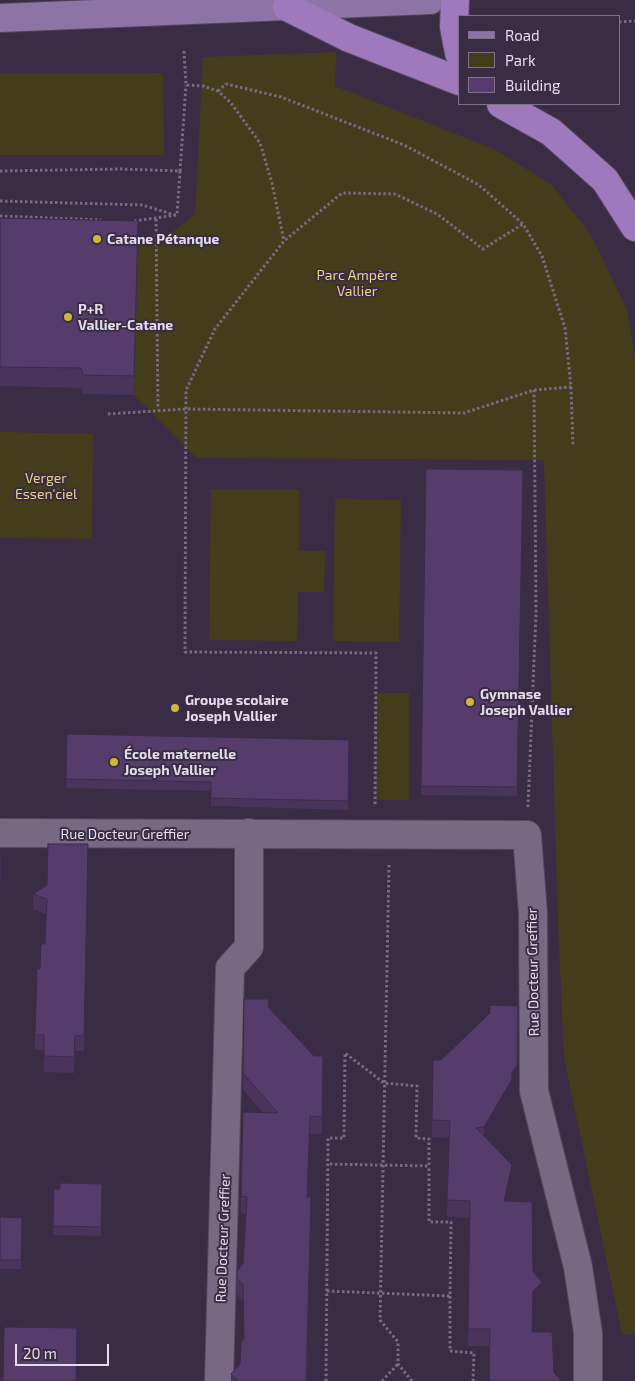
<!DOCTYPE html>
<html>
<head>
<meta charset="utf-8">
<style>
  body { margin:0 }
  #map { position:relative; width:635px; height:1381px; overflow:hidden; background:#392c44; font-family:"Exo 2",sans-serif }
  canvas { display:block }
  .legend { position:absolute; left:458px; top:15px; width:162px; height:90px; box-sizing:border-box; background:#392c44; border:1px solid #7d7287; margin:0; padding:6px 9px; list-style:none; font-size:15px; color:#e4dceb }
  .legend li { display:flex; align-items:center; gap:10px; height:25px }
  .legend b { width:25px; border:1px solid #7d7287 }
  .scale { position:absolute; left:15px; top:1344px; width:94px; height:22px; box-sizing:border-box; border:2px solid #e4dceb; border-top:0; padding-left:6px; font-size:15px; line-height:18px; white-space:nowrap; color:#e4dceb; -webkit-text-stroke:4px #392c44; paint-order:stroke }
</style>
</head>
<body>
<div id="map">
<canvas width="635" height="1381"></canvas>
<ul class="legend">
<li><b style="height:6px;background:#8e73a7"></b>Road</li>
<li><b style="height:14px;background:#443d1c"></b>Park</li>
<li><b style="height:14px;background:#563c6b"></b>Building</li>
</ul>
<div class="scale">20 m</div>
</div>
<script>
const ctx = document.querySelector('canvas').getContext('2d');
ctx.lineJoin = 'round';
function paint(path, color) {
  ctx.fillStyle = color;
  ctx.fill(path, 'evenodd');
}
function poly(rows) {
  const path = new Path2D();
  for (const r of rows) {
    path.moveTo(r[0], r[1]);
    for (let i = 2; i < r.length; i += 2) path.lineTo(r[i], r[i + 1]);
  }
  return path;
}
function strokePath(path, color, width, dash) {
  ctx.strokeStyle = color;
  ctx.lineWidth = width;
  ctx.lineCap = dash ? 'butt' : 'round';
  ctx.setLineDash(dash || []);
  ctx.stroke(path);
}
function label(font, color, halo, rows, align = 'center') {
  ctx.font = font + ' "Exo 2",sans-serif';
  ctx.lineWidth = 4;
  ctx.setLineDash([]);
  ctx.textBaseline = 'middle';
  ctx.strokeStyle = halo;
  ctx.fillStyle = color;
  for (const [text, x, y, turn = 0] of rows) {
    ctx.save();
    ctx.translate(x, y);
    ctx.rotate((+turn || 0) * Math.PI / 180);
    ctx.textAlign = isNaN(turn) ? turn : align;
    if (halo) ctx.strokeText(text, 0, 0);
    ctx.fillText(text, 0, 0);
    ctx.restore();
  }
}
paint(poly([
  [336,52,335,86,496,150,552,185,591,235,627,309,635,358,635,1334,622,1334,564,1058,558,923,544,460,197,458,134,395,138,240,168,236,195,214,203,57],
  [163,73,164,155,0,155,0,74],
  [0,432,93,434,92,539,0,538],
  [211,489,299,490,299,551,325,551,324,592,298,592,297,641,209,640],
  [335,499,401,500,399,642,333,641],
  [375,693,409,693,409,800,375,800]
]), '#443d1c');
const minor = poly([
  [0,833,527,835,533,914,534,1091,578,1267,588,1333,588,1381],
  [219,1381,230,968,249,947,249,833]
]);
const major = poly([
  [0,18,430,0]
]);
const highway = poly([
  [455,0,454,27,459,53],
  [287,7,349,38,459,81],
  [501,104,551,132,605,180,635,227]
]);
strokePath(minor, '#53485c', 30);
strokePath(major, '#53485c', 30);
strokePath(highway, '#53485c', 30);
strokePath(poly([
  [619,22,635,21],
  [184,51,186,85,203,86,218,91,231,103,260,143,272,183,284,241],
  [218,91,226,84,281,97,404,145,479,185,523,224,542,256,565,328,571,387,573,447],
  [0,171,121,169,180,171,177,215,134,221],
  [180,171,186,85],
  [0,201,142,205,175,215],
  [0,216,101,220],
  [156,219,158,409],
  [108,414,185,409,464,413,534,390,571,387],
  [375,804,376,653,185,652,186,390,215,329,284,241,342,193,395,194,437,214,483,249,523,224],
  [528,807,536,613,534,390],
  [389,865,380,1320,398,1342,398,1364,412,1381],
  [327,1291,450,1296,451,1222,429,1222,429,1166],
  [450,1296,450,1351,474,1353,473,1381],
  [326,1381,328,1138,344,1138,345,1053,384,1083,417,1086,416,1138,429,1139,429,1166,328,1164],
  [382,1381,398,1364]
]), '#776c81', 3, [2.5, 2.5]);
strokePath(minor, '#776984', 28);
strokePath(major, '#8e73a7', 28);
strokePath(highway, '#9e79be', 28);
paint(poly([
  [0,218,138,240,134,395,83,394,81,388,0,386],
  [426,469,523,470,517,796,421,795],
  [67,734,349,740,348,810,211,806,211,791,66,788],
  [88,859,84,1051,75,1051,74,1073,44,1072,44,1050,35,1050,35,1035,45,944,46,914,33,909,33,894],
  [269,1008,323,1073,322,1134,310,1134,308,1197,311,1214,307,1381,231,1381,231,1374,240,1364,244,1340,243,1301,237,1295,237,1271,243,1264,246,1214,241,1213,241,1196,263,1113,243,1090,243,1073],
  [517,1083,512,1089,512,1096,487,1139,512,1182,508,1202,542,1300,533,1309,532,1332,554,1373,489,1346,468,1346,470,1218,447,1217,449,1138,432,1137,432,1120],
  [102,1184,101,1236,53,1235,54,1189,60,1189],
  [0,1217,22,1218,21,1269,0,1269]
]), '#4a345c');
paint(poly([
  [518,1006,517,1083,512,1089,512,1096,484,1144,484,1127,512,1072],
  [310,1116,310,1134,307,1214,307,1197],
  [512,1165,512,1182,504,1218,504,1201],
  [542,1282,542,1300,533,1309,532,1349,533,1291]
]), '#3c2a4b');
const building = poly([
  [0,218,138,221,134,376,83,375,81,368,0,367,0,218],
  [426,469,523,470,517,787,421,786,426,469],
  [67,734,349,740,348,801,211,798,211,782,66,779,67,734],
  [48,844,88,844,84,1035,75,1036,74,1057,44,1056,44,1035,35,1035,37,969,40,969,41,944,45,944,47,899,33,894,47,885,48,844],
  [0,854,1,854,1,882,0,882,0,854],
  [244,999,269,999,268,1007,314,1056,323,1056,322,1117,310,1116,307,1197,311,1197,306,1381,238,1381,231,1374,240,1364,241,1342,244,1339,243,1284,237,1278,237,1271,243,1264,247,1197,241,1196,243,1112,278,1113,243,1073,244,999],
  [490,1005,518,1006,517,1066,512,1072,512,1079,484,1127,476,1128,512,1165,504,1201,532,1202,533,1272,542,1282,533,1291,532,1332,552,1332,554,1373,560,1379,560,1381,489,1381,490,1329,468,1329,470,1201,447,1200,450,1121,432,1120,433,1060,441,1060,490,1013,490,1005],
  [60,1183,102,1184,101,1227,53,1226,54,1189,60,1189,60,1183],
  [0,1217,22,1218,21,1260,0,1260,0,1217],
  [4,1327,77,1328,76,1381,3,1381,4,1327]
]);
paint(building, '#563c6b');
strokePath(building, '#3c2a4b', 1);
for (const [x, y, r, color] of [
  [97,239,5,"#d1b736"],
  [68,317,5,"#d1b736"],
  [470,702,5,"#d1b736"],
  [175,708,5,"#d1b736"],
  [114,762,5,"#d1b736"]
]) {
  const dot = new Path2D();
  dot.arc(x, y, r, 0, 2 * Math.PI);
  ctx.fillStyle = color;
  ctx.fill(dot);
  strokePath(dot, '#392c44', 2);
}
label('bold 14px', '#e4dceb', '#392c44', [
  ["Catane Pétanque",107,239],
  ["P+R",78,309],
  ["Vallier-Catane",78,325],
  ["Gymnase",480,694],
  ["Joseph Vallier",480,710],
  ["Groupe scolaire",185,700],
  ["Joseph Vallier",185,716],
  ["École maternelle",124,754],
  ["Joseph Vallier",124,770]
], 'left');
label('14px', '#e9d57c', '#392c44', [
  ["Parc Ampère",357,275],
  ["Vallier",357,291],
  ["Verger",46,478],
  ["Essen'ciel",46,494]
]);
label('14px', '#e4dceb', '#392c44', [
  ["Rue Docteur Greffier",125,834],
  ["Rue Docteur Greffier",533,972,-91],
  ["Rue Docteur Greffier",223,1238,-88]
]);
</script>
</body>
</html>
